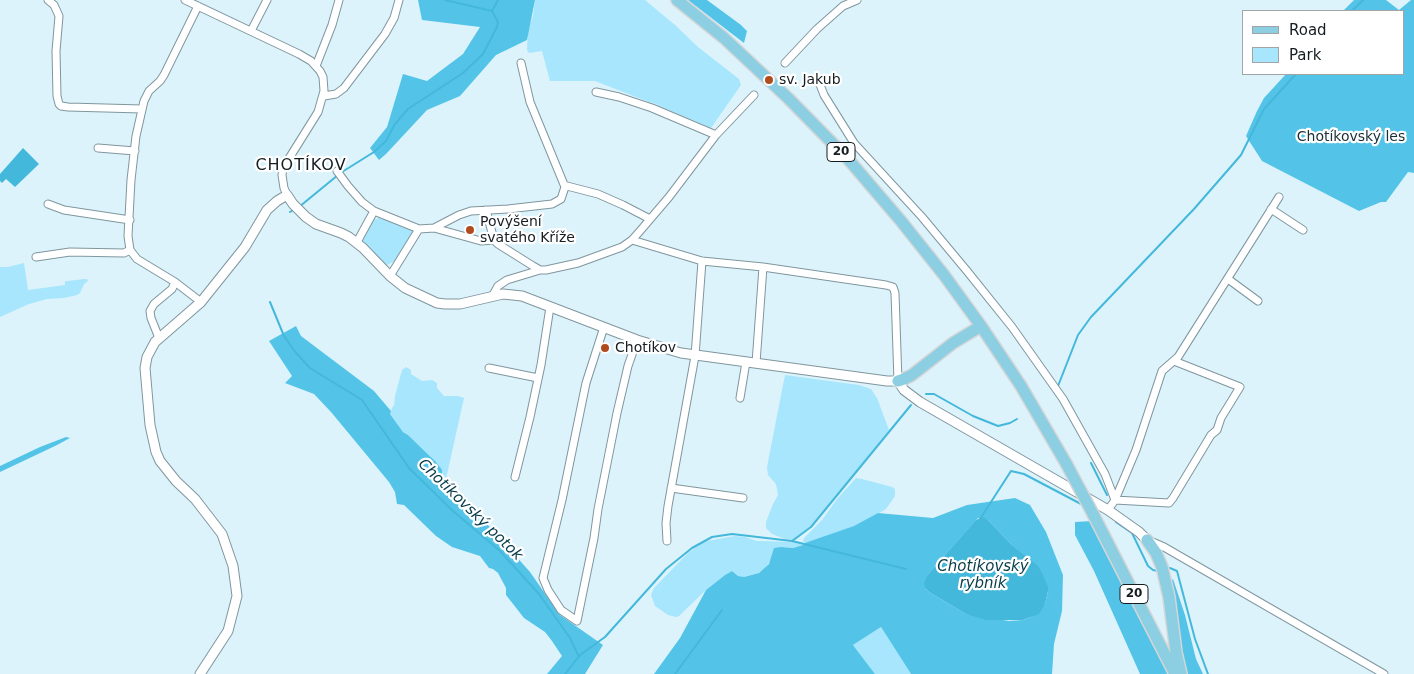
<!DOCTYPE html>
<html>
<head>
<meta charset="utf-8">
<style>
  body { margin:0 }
  #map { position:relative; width:1414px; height:674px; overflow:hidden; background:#dcf3fc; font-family:"DejaVu Sans",sans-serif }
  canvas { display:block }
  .legend { position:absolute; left:1242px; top:10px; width:162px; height:65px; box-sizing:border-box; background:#fff; border:1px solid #a1a5a6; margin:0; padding:6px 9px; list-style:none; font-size:15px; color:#151d20 }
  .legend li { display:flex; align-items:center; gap:10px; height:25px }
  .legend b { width:25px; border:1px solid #a1a5a6 }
</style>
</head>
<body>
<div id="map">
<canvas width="1414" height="674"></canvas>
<ul class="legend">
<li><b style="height:6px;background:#8ccee2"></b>Road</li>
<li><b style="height:14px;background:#a7e6fc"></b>Park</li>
</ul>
</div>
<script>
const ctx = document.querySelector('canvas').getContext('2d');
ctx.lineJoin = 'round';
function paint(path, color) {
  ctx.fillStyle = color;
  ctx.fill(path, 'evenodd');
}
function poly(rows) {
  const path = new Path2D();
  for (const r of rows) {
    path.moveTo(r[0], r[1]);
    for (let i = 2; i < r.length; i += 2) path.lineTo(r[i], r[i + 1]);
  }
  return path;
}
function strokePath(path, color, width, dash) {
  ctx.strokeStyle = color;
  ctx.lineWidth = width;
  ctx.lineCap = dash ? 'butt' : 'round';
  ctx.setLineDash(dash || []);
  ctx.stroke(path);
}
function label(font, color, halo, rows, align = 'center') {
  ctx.font = font + ' "DejaVu Sans",sans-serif';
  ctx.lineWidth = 4.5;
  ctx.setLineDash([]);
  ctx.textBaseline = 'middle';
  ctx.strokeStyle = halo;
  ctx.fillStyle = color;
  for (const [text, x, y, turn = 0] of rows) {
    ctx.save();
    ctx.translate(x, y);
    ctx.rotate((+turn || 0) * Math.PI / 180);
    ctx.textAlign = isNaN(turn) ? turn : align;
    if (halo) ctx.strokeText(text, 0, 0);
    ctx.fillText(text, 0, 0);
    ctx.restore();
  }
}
paint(poly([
  [535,0,645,0,675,25,698,47,739,79,741,85,711,128,661,107,656,104,649,102,595,81,550,81,542,51,529,53,527,50,528,31,533,16],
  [382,217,413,230,413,233,395,261,387,265,384,264,362,241,363,236,371,222,373,220],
  [24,263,28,290,65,285,65,281,68,281,84,279,87,279,88,281,84,284,80,293,77,295,64,298,47,299,29,304,0,317,0,267,8,267],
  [406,367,411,370,411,374,422,381,432,380,437,383,437,388,444,396,458,396,464,398,446,479,442,479,430,456,408,435,403,432,390,414,392,408,394,405,395,396,402,370],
  [785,375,859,385,871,389,877,398,889,430,813,525,797,539,793,540,785,539,772,534,766,528,766,522,773,504,778,495,776,484,768,475,767,467],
  [856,478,862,479,892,487,895,489,895,496,886,509,862,523,841,532,805,543,803,541,804,538,822,520,837,499],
  [735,536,745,537,757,541,800,542,803,545,793,548,781,547,765,568,759,573,744,577,738,576,732,571,725,575,706,590,679,616,676,617,668,615,655,606,651,595,654,588,688,553,699,545,707,541],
  [881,627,911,674,875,674,853,645]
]), '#a7e6fc');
paint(poly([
  [418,0,535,0,527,40,496,55,460,96,427,110,386,154,379,160,370,148,387,127,403,74,427,81,463,54,480,27,422,20],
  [688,0,707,0,741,25,747,31,744,43],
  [1354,0,1386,0,1399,10,1411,0,1414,0,1414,173,1408,172,1386,202,1381,202,1359,211,1262,161,1246,136,1257,111,1264,98,1286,74,1403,74,1403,11,1343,11],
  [296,326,301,336,374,391,391,411,390,414,403,432,408,435,436,462,442,470,442,478,446,479,446,478,530,572,560,615,603,645,585,674,547,674,562,656,552,641,545,632,524,618,506,595,506,588,498,573,493,569,489,568,480,556,452,547,436,536,404,505,397,504,395,492,389,482,331,412,314,394,285,383,292,376,269,341],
  [66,437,70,438,55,446,0,472,0,466,40,447],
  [1015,498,1030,505,1046,532,1063,575,1062,611,1054,644,1052,674,911,674,881,627,853,645,875,674,654,674,680,638,706,590,725,575,732,571,738,576,744,577,759,573,769,564,774,548,781,547,793,548,803,545,805,543,854,526,878,513,933,518,967,505],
  [978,518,988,520,1011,544,1029,559,1048,591,1045,604,1031,617,1023,620,1009,621,966,614,929,592,925,588,928,574],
  [1093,521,1170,674,1140,674,1094,571,1075,535,1075,522],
  [1173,579,1185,615,1196,659,1203,674,1187,674,1184,665,1169,584]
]), '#53c4e8');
paint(poly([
  [23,148,39,164,15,187,6,179,2,183,0,181,0,174],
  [983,517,988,520,1011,544,1038,566,1042,573,1048,587,1048,591,1045,604,1039,614,1023,620,986,620,966,614,929,592,925,588,924,583,928,574,976,520]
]), '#44b8db');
strokePath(poly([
  [445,0,492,11],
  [1352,11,1363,0],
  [342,172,374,152,386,141,395,124,408,109,463,73,483,54,497,27,498,22,492,11,498,0],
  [299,207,338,175],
  [290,212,295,209],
  [270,302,284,336,296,353,310,368,362,400,409,468,453,511,500,551,539,594,570,638,579,657],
  [1058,386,1078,335,1091,317,1194,209,1241,155,1264,109,1296,74],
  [926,394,934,394,973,416,998,426,1010,423,1017,419],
  [1091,463,1107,495],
  [980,519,1011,471,1024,474,1081,504],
  [1116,522,1132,533,1148,566,1153,570,1158,571],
  [792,541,811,527,911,405],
  [1170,568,1177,571,1195,639,1208,674],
  [565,674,580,655,605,637,666,569,692,548,712,537,732,534,792,541,906,569],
  [675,674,722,610]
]), '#44b8db', 2);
const minor = poly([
  [48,0,54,5,59,16,56,51,57,96,59,104,61,106,68,107,142,109],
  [185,0,299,54,311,61,320,71,323,77,324,91,318,112,283,168,282,175,284,188,287,195],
  [198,6,164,75,160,81,149,91,144,101,136,136,131,180,128,236,130,250,137,259,175,282,201,302],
  [251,31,267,0],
  [521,63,530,102,565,187],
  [785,63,817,29,843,6,857,0],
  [316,66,332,25,339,0],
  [819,82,824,95,854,143,922,217,967,271,1012,327,1063,399,1105,474,1115,500],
  [596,92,619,97,652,108,716,135],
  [324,96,336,94,344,88,385,34,394,18,399,0],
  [98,148,135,151],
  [337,171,348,186,362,202,374,211,419,229],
  [48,204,64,210,130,220],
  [1271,209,1303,230],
  [486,210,494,240],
  [434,228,459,215,471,211,508,209,552,204,561,199,565,187,567,186,598,194,623,205,650,219],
  [632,240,702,261,763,267,756,363],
  [357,242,374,211],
  [36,257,70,252,124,253,130,250],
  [763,267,886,285,893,287,895,293,898,381],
  [390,276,419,229,434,228,481,241,494,240,498,244,533,266,540,270,546,270,578,263,622,247,632,240,640,231,669,197,716,135,754,95],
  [1228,279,1258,301],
  [493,295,498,286,507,280,540,270],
  [604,327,586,383,562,500,543,578,548,590,561,610,577,621,594,538,598,509,617,413,628,366,637,340],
  [159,338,151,318,150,311,154,304,172,289,175,282],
  [489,368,538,378],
  [740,398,746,362],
  [515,477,530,417,541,365,550,307],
  [671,488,743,498],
  [1115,500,1169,503,1173,498,1211,435,1217,430,1221,418,1240,387,1174,361],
  [1108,510,1115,500,1136,450,1162,371,1178,357,1279,197],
  [667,541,666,523,668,506,695,356,702,261],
  [1150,541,1164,547,1384,674]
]);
const tertiary = poly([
  [200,674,228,631,237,596,233,566,222,534,195,499,176,481,160,461,156,452,150,425,145,368,147,357,155,342,201,302,245,247,267,210,277,201,287,195,293,204,306,217,316,224,341,233,349,237,363,248,390,276,405,288,437,303,445,304,460,304,503,294,522,296,637,340,681,353,887,381,898,381,904,390,920,402,1108,510,1139,532,1147,540]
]);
const primary = poly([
  [677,0,724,38,789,99,848,159,901,221,944,275,981,326,1021,386,1067,465],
  [898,381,904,379,912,375,953,343,981,326],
  [1093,514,1175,674],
  [1147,540,1156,553,1162,567,1169,597,1176,652,1181,674]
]);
strokePath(minor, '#80969e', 9);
strokePath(tertiary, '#80969e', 11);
strokePath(primary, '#d5d6d7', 14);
strokePath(minor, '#fff', 7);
strokePath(tertiary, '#fff', 9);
strokePath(primary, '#8ccee2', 11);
const primaryBridge = poly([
  [1067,465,1093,514]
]);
strokePath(primaryBridge, '#d5d6d7', 14, []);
strokePath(primaryBridge, '#8ccee2', 11);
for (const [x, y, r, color] of [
  [769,80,5,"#b04b1d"],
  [470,230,5,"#b04b1d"],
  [605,348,5,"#b04b1d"]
]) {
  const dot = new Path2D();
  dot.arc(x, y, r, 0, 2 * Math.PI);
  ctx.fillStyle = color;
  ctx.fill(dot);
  strokePath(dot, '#fff', 2);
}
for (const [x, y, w] of [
  [841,152,28],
  [1134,594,28]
]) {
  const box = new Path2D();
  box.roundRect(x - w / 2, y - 9.5, w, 19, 4);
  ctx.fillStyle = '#fff';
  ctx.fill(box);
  strokePath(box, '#151d20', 1);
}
label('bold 12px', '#151d20', null, [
  ["20",841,152],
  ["20",1134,594]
]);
label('14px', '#151d20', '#fff', [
  ["sv. Jakub",779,80],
  ["Povýšení",480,222],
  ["svatého Kříže",480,238],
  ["Chotíkov",615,348]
], 'left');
label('14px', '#1a2e35', '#fff', [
  ["Chotíkovský les",1351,137]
]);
label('italic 15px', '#063c4a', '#fff', [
  ["Chotíkovský potok",470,510,44],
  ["Chotíkovský",983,567],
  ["rybník",983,584]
]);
ctx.letterSpacing = '1px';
label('16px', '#151d20', '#fff', [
  ["CHOTÍKOV",301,166]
]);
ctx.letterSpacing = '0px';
</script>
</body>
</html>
